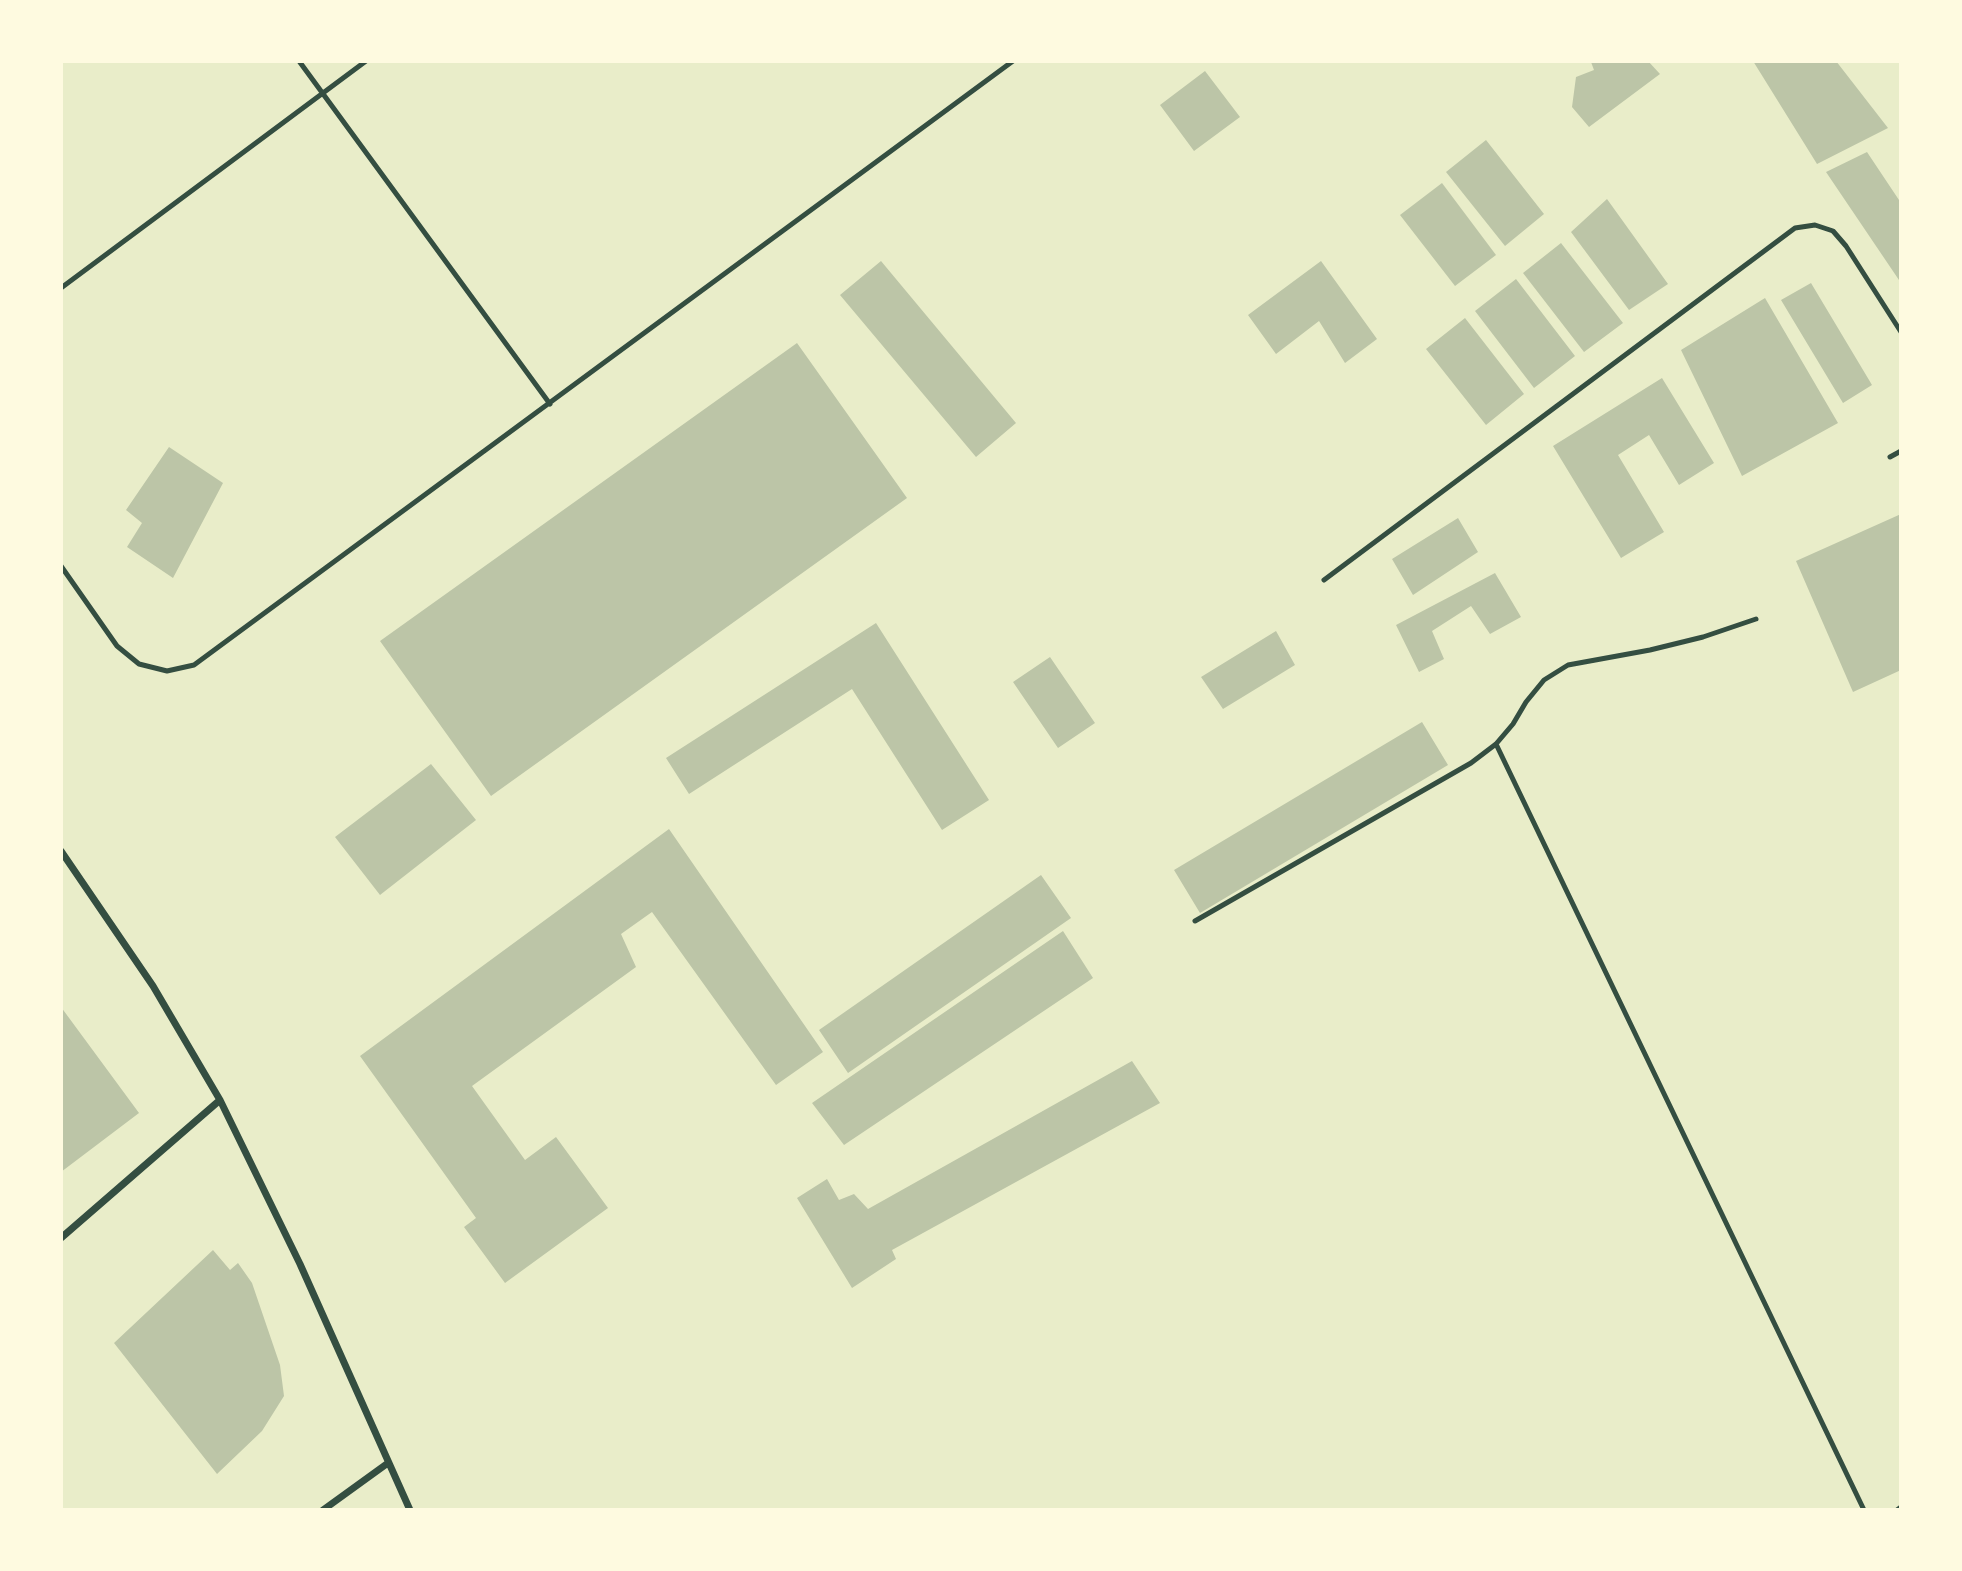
<!DOCTYPE html>
<html>
<head>
<meta charset="utf-8">
<style>
  body { margin:0 }
  #map { position:relative; width:1962px; height:1571px; overflow:hidden; background:#e9edc9; font-family:Cabin,sans-serif }
  canvas { display:block }
  .frame { position:absolute; inset:0; border:63px solid #fefae0; pointer-events:none }
</style>
</head>
<body>
<div id="map">
<canvas width="1962" height="1571"></canvas>
<div class="frame"></div>
</div>
<script>
const ctx = document.querySelector('canvas').getContext('2d');
ctx.lineJoin = 'round';
function paint(path, color) {
  ctx.fillStyle = color;
  ctx.fill(path, 'evenodd');
}
function poly(rows) {
  const path = new Path2D();
  for (const r of rows) {
    path.moveTo(r[0], r[1]);
    for (let i = 2; i < r.length; i += 2) path.lineTo(r[i], r[i + 1]);
  }
  return path;
}
function strokePath(path, color, width, dash) {
  ctx.strokeStyle = color;
  ctx.lineWidth = width;
  ctx.lineCap = dash ? 'butt' : 'round';
  ctx.setLineDash(dash || []);
  ctx.stroke(path);
}
paint(poly([
  [1648,61,1660,74,1589,127,1572,107,1576,77,1594,70,1591,62],
  [1753,61,1836,61,1888,128,1817,164],
  [1205,71,1240,117,1194,151,1160,105],
  [1486,140,1544,214,1505,246,1446,172],
  [1867,152,1901,203,1901,283,1826,172],
  [1442,183,1496,255,1455,286,1400,215],
  [1607,199,1668,284,1629,310,1571,232],
  [1561,243,1623,323,1584,352,1523,273],
  [881,261,1016,423,976,457,840,295],
  [1321,261,1377,339,1345,363,1319,321,1276,354,1248,315],
  [1516,279,1575,356,1534,388,1475,311],
  [1811,283,1872,385,1843,403,1781,300],
  [1765,298,1838,423,1742,476,1681,350],
  [1465,318,1524,394,1486,425,1426,349],
  [797,343,907,498,491,796,380,641],
  [1662,378,1714,463,1679,485,1649,435,1618,455,1664,532,1621,558,1553,446],
  [169,447,223,483,173,578,127,547,142,523,126,510],
  [1901,514,1901,670,1853,692,1796,561],
  [1458,518,1478,552,1413,595,1392,559],
  [1495,573,1521,617,1490,634,1471,606,1432,631,1444,659,1419,672,1396,625],
  [876,623,989,800,942,830,852,689,689,794,666,758],
  [1276,631,1295,665,1223,709,1201,677],
  [1050,657,1095,723,1058,748,1013,682],
  [1422,722,1448,765,1200,913,1174,870],
  [431,764,476,820,380,895,335,837],
  [669,829,823,1052,776,1085,652,912,621,934,636,967,472,1086,525,1160,556,1137,608,1208,505,1283,464,1227,476,1218,360,1056],
  [1041,875,1071,918,848,1073,819,1030],
  [1063,931,1093,978,844,1145,812,1103],
  [61,1007,139,1113,61,1172],
  [1132,1061,1160,1103,892,1250,896,1259,852,1288,797,1198,827,1179,839,1200,854,1194,868,1209],
  [213,1250,230,1270,238,1263,252,1283,280,1365,284,1396,262,1431,217,1474,114,1343]
]), '#bcc5a7');
strokePath(poly([
  [299,61,550,404],
  [61,288,366,61],
  [1890,457,1901,451],
  [61,566,117,646,139,664,167,671,194,665,1013,61],
  [1324,580,1795,228,1815,225,1833,231,1846,246,1901,332],
  [1496,744,1864,1510],
  [1195,921,1471,763,1496,744,1513,724,1526,702,1544,680,1568,665,1650,650,1703,637,1756,619],
  [1897,1510,1901,1507]
]), '#344e41', 5);
strokePath(poly([
  [61,851,153,986,220,1100,300,1264,410,1510],
  [61,1238,220,1100],
  [323,1510,388,1463]
]), '#344e41', 7);
</script>
</body>
</html>
